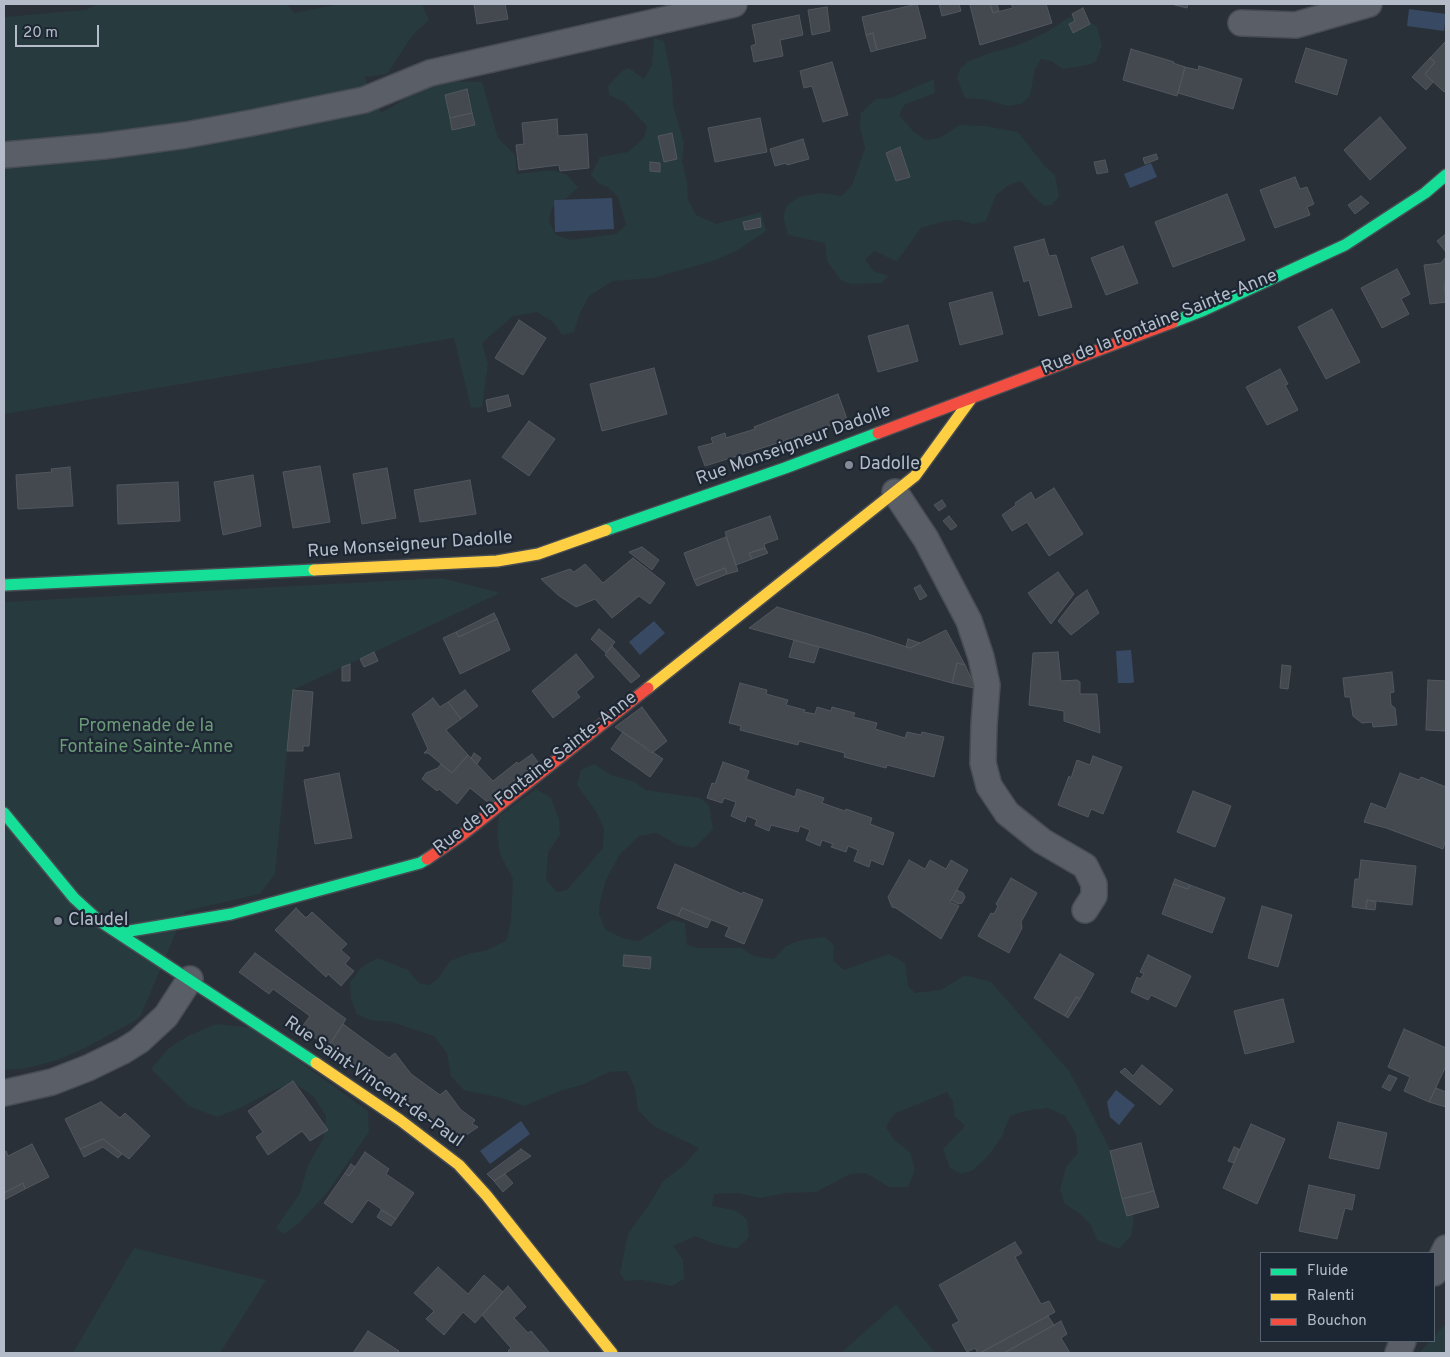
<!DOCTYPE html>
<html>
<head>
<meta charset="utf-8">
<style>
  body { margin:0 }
  #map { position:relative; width:1450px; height:1357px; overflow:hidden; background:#2a3038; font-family:Overpass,sans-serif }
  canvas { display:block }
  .frame { position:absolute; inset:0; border:5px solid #b4bcc9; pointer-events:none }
  .legend { position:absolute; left:1260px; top:1252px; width:175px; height:90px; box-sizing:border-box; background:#1d2633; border:1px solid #59626f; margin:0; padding:6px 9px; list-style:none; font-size:15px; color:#b4bcc9 }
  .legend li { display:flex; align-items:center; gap:10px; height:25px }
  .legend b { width:25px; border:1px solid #59626f }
  .scale { position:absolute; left:15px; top:25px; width:84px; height:22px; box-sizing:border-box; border:2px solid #b4bcc9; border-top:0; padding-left:6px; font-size:15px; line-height:18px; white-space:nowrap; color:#b4bcc9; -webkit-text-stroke:4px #1d2633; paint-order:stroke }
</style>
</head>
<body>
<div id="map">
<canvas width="1450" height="1357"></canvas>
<div class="frame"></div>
<ul class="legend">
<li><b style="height:6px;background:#16e098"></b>Fluide</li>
<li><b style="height:6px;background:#ffcf43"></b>Ralenti</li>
<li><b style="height:6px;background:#f24e42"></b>Bouchon</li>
</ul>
<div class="scale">20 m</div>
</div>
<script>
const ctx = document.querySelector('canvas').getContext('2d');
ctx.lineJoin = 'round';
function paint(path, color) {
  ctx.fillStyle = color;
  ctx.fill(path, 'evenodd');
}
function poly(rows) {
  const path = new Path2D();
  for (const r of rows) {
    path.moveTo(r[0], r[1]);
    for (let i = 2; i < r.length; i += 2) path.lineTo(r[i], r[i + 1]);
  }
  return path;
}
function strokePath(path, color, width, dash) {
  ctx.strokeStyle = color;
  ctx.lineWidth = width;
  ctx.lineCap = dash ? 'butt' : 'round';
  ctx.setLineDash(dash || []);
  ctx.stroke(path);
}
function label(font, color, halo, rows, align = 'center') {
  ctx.font = font + ' Overpass,sans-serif';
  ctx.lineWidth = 4.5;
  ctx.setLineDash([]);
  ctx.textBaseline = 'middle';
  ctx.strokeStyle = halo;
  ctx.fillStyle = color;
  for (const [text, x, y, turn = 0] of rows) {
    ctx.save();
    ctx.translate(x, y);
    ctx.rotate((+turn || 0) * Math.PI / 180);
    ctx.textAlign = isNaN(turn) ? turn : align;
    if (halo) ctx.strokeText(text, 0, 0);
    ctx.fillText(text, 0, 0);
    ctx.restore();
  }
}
paint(poly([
  [96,4,287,4,294,13,340,4,422,4,429,20,412,36,387,74,364,77,381,113,435,81,482,82,498,138,515,155,517,174,552,170,567,175,578,187,568,197,552,207,549,221,556,235,570,240,616,234,626,225,618,197,609,188,598,183,591,175,600,157,628,152,644,138,647,126,624,102,609,95,608,86,622,71,629,68,644,79,652,65,654,38,664,41,672,81,673,105,684,143,682,161,687,182,688,200,696,215,716,224,761,212,766,231,738,250,716,260,653,278,613,281,589,296,579,315,574,332,562,335,553,322,537,312,513,316,482,343,488,364,482,407,471,408,454,338,4,414,4,17,86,10],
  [1082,16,1097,27,1102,46,1096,61,1088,65,1063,69,1051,61,1041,59,1035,69,1030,96,1021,104,1007,106,988,100,965,98,957,78,960,69,969,61,990,53,1016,46,1047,32,1068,18],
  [934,79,935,93,904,105,899,115,914,132,926,140,939,138,960,125,985,126,1018,132,1044,165,1055,175,1059,197,1051,205,1044,206,1031,194,1021,181,1009,185,996,195,986,221,973,224,960,220,945,221,921,228,897,261,889,258,875,251,865,259,873,271,888,276,882,283,851,284,841,280,827,261,825,243,788,235,783,216,787,205,799,197,820,193,842,196,852,185,865,148,860,127,861,113,876,99,891,98],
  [442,578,500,593,293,690,275,874,260,894,185,911,141,1015,138,1019,85,1048,58,1060,27,1068,4,1070,4,602],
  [594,764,611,775,635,782,646,790,700,798,709,805,713,829,694,848,678,845,656,833,639,836,620,854,606,880,600,902,599,914,606,930,625,939,639,941,672,920,685,923,687,945,699,948,741,948,754,956,774,959,786,946,801,940,825,937,834,946,833,961,844,970,889,954,905,963,908,986,915,993,941,990,965,975,991,982,1069,1071,1082,1095,1121,1171,1134,1219,1131,1236,1119,1249,1097,1240,1091,1225,1080,1214,1065,1204,1060,1190,1066,1167,1078,1153,1076,1134,1065,1116,1048,1108,1025,1111,1010,1116,1002,1136,989,1155,973,1170,961,1174,950,1168,943,1149,965,1126,955,1117,953,1102,947,1092,894,1114,886,1127,894,1140,910,1152,915,1170,908,1187,889,1187,866,1173,850,1174,816,1192,785,1193,760,1198,738,1193,714,1194,712,1206,734,1210,747,1219,749,1237,737,1249,715,1244,695,1236,673,1246,683,1260,684,1279,672,1286,643,1280,625,1281,620,1273,628,1234,651,1202,663,1181,683,1166,699,1148,654,1126,638,1110,635,1088,627,1071,609,1072,584,1084,560,1091,524,1106,501,1098,464,1090,451,1076,447,1053,434,1036,392,1022,370,1020,357,1014,351,998,350,982,362,967,378,958,408,970,419,983,429,985,438,979,450,961,471,953,485,951,507,940,511,920,513,879,500,854,497,834,499,816,536,789,551,798,559,819,560,835,548,852,546,880,557,892,567,890,603,848,604,829,597,813,577,785,581,770],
  [216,1024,253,1028,368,1111,369,1132,326,1194,298,1224,284,1234,276,1228,300,1193,308,1165,323,1139,326,1116,314,1097,294,1083,272,1091,240,1108,217,1117,189,1106,151,1069,169,1048,188,1036],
  [134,1248,266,1280,220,1353,73,1353],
  [896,1304,935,1353,841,1353],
  [1446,1323,1446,1353,1419,1353,1430,1341,1434,1341,1434,1337]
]), '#273a3e');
paint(poly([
  [1409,9,1446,14,1444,31,1407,26],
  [1151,163,1157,177,1130,188,1124,174],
  [612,198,614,229,555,232,554,200],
  [654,621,665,633,640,655,629,642],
  [1131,650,1134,682,1131,683,1118,683,1116,651],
  [1116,1090,1135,1105,1119,1125,1110,1117,1107,1102],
  [521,1121,530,1134,490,1164,480,1151]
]), '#384963');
const building = poly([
  [474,4,505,4,508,19,477,24,474,4],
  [917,4,926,38,877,50,873,33,866,35,862,17,917,4],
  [939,4,959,4,961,11,942,16,939,4],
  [974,4,990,4,993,13,1013,8,1011,4,1046,4,1052,23,980,45,970,5,974,4],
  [990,4,997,4,999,11,993,13,990,4],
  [1171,4,1188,4,1187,8,1171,4],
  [827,7,830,31,812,35,808,10,827,7],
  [1083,8,1090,24,1073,33,1069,24,1075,21,1072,14,1083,8],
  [799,15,803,35,780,40,783,56,754,62,751,46,756,44,752,25,799,15],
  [873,33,877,50,871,52,866,35,873,33],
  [1446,41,1446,90,1444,92,1425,74,1435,62,1430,58,1446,41],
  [1306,48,1347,60,1337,95,1295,82,1306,48],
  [1131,49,1174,62,1173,63,1185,67,1177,96,1123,80,1131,49],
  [1430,58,1435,62,1425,74,1433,82,1426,90,1412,77,1430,58],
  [832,62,848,115,823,122,812,86,804,88,800,71,832,62],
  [1199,66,1242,79,1233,109,1178,93,1185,67,1198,70,1199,66],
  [467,89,472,113,450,118,445,95,467,89],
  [472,113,475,125,452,130,450,118,472,113],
  [1380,117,1406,148,1370,180,1344,150,1380,117],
  [760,118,767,152,715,162,708,128,760,118],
  [557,119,558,136,587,134,589,168,560,171,559,165,519,170,516,145,524,144,522,123,557,119],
  [672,133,677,159,664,162,658,136,672,133],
  [803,139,809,159,787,165,786,163,775,166,770,149,803,139],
  [900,147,910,177,896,181,886,153,900,147],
  [1156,154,1158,159,1145,164,1143,158,1156,154],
  [1105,160,1108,172,1097,174,1094,162,1105,160],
  [650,162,660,163,660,172,650,171,650,162],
  [1295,177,1300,189,1307,187,1314,204,1307,207,1310,215,1275,228,1260,190,1295,177],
  [1227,194,1245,240,1173,267,1155,222,1227,194],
  [1361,196,1369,203,1355,214,1348,205,1361,196],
  [760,218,761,227,745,230,743,222,760,218],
  [1446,234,1446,252,1437,241,1446,234],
  [1044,239,1049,256,1056,255,1072,307,1039,316,1029,280,1024,282,1014,247,1044,239],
  [1123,246,1138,283,1106,295,1091,258,1123,246],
  [1446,257,1446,283,1444,283,1446,302,1430,304,1424,265,1441,263,1446,257],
  [1397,269,1410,294,1401,299,1409,314,1382,328,1361,288,1397,269],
  [992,292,1003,334,960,345,949,303,992,292],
  [1332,309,1360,362,1326,379,1298,327,1332,309],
  [519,320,546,338,523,375,495,358,519,320],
  [908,325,918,361,878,372,868,336,908,325],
  [654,368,667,414,602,431,590,384,654,368],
  [1280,369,1288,384,1285,385,1298,410,1267,425,1246,387,1280,369],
  [838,394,847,419,819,430,705,466,698,447,713,443,711,438,725,433,726,438,755,429,754,427,838,394],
  [508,395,511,406,488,412,486,400,508,395],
  [529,421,555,439,529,476,502,457,529,421],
  [320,466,330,522,293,528,283,472,320,466],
  [70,467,73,506,18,509,16,475,52,472,51,469,70,467],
  [387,468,396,518,362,524,353,474,387,468],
  [253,475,261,526,223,535,214,482,253,475],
  [470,480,476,514,420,522,414,490,470,480],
  [178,482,180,521,118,524,117,485,178,482],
  [1054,488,1083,534,1049,556,1027,522,1012,531,1002,515,1016,505,1015,503,1031,492,1035,500,1054,488],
  [942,500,946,506,939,511,934,505,942,500],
  [770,516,778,539,764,544,765,548,749,553,752,559,736,565,725,532,770,516],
  [949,516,957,526,951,530,943,521,949,516],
  [726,537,738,571,727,574,725,568,694,580,684,553,726,537],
  [642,547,659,560,652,570,629,552,642,547],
  [765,548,768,553,752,559,749,553,765,548],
  [633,558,665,583,650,604,639,596,612,618,595,599,576,607,558,595,541,579,570,569,574,572,585,564,603,583,633,558],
  [725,568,727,574,697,586,694,580,725,568],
  [1058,572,1074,594,1051,624,1028,593,1058,572],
  [920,585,927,596,920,600,914,588,920,585],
  [1087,590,1099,613,1071,635,1058,621,1076,598,1087,590],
  [777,607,868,634,910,648,946,630,965,665,957,663,952,683,749,628,777,607],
  [494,613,497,619,459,637,456,632,494,613],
  [497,619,510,650,460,674,443,638,456,632,459,637,497,619],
  [599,629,615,642,606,653,591,639,599,629],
  [908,639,920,643,910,648,906,647,908,639],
  [794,640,819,647,814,663,789,657,794,640],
  [612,646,640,676,631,683,605,655,612,646],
  [374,652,378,661,364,667,360,659,374,652],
  [1058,652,1061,681,1077,680,1080,682,1080,694,1097,694,1100,733,1064,721,1064,711,1029,705,1033,653,1058,652],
  [576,654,594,677,576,692,580,697,553,718,532,691,576,654],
  [957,663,965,665,972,680,974,688,952,683,957,663],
  [350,664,350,681,342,681,342,667,350,664],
  [1282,665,1291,666,1288,689,1280,688,1282,665],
  [1392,672,1394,692,1390,693,1391,705,1395,708,1397,725,1373,727,1372,722,1362,723,1353,716,1350,697,1345,697,1343,678,1392,672],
  [1428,680,1446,681,1446,731,1426,730,1428,680],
  [740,683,767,690,766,694,788,700,786,705,805,710,804,712,815,714,817,707,831,711,832,707,855,713,853,717,877,723,875,729,905,738,907,732,921,735,922,732,944,737,934,777,887,765,886,768,844,757,845,753,799,741,798,745,740,730,741,726,729,723,740,683],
  [293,690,313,692,309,746,303,746,303,751,287,751,293,690],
  [465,690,478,706,461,719,448,702,465,690],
  [433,698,440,707,448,702,461,719,446,730,468,755,452,773,428,753,424,753,428,749,412,714,433,698],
  [642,707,667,741,652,753,615,727,642,707],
  [623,732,663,759,650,777,611,749,623,732],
  [474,753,481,758,477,764,471,758,474,753],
  [532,754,538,762,490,804,470,788,457,804,439,789,437,791,422,779,426,773,438,768,441,764,452,773,468,755,493,781,517,762,518,764,532,754],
  [1093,756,1122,767,1103,814,1091,809,1088,817,1058,805,1069,776,1071,778,1077,760,1090,765,1093,756],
  [723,762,749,771,746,779,795,797,797,789,824,798,822,803,845,811,846,809,872,818,870,824,894,833,883,865,871,860,869,867,854,861,858,850,848,846,846,852,831,847,833,844,822,840,820,846,806,840,810,830,800,826,798,832,771,825,769,831,755,825,757,820,747,816,745,822,731,816,736,802,724,798,722,803,707,798,712,783,715,784,723,762],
  [339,773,352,838,315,844,304,780,339,773],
  [1400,773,1419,780,1421,777,1446,787,1446,839,1443,849,1386,828,1364,822,1371,803,1386,809,1400,773],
  [1193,791,1231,806,1215,847,1177,832,1193,791],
  [909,860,925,869,930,860,946,869,951,860,968,870,950,902,959,906,941,939,896,908,892,907,888,897,909,860],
  [1361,860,1416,866,1412,905,1367,900,1366,909,1352,907,1355,879,1359,879,1361,860],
  [675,864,742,894,743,892,763,900,744,944,725,936,729,927,682,908,678,916,657,908,675,864],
  [1011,878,1037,893,1021,922,1022,928,1009,953,978,936,991,913,994,914,998,906,996,904,1011,878],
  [1175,879,1190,885,1188,889,1173,884,1175,879],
  [1173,884,1188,889,1190,885,1225,898,1212,933,1162,914,1173,884],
  [957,890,963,893,965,897,962,903,958,904,951,900,957,890],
  [1367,900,1376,902,1375,910,1366,909,1367,900],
  [1262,906,1292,915,1278,967,1248,958,1262,906],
  [296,908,306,918,312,912,347,944,341,950,350,958,345,964,354,971,341,986,328,974,326,977,275,930,296,908],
  [682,908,711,920,707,928,678,916,682,908],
  [255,953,346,1019,328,1047,301,1028,310,1016,273,989,269,994,239,972,255,953],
  [1060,954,1094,974,1080,999,1076,997,1065,1016,1034,998,1060,954],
  [624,955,651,957,650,969,623,966,624,955],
  [1148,955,1191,976,1176,1007,1151,995,1148,1000,1131,992,1137,977,1140,979,1144,974,1140,972,1148,955],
  [1076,997,1080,999,1068,1018,1065,1016,1076,997],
  [1283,999,1294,1042,1245,1054,1234,1011,1283,999],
  [343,1024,389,1058,395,1053,411,1074,440,1095,446,1090,461,1110,475,1120,472,1124,478,1127,462,1138,459,1143,328,1047,343,1024],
  [1404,1029,1446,1048,1446,1066,1429,1102,1404,1091,1410,1077,1388,1067,1404,1029],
  [1142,1065,1173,1090,1160,1105,1120,1072,1125,1068,1133,1076,1142,1065],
  [1389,1075,1397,1078,1390,1091,1382,1087,1389,1075],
  [293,1081,328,1130,310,1141,302,1131,268,1155,256,1137,263,1132,248,1111,293,1081],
  [1436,1088,1446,1092,1446,1107,1429,1102,1436,1088],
  [101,1102,120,1118,125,1113,150,1136,129,1159,103,1139,80,1149,65,1119,101,1102],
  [1338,1122,1387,1133,1379,1169,1329,1158,1338,1122],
  [1251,1124,1285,1139,1257,1204,1223,1188,1251,1124],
  [103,1139,122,1154,118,1158,103,1147,84,1157,80,1149,103,1139],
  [1141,1143,1154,1191,1122,1199,1110,1151,1141,1143],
  [32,1144,49,1177,25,1189,23,1183,4,1193,4,1152,6,1151,8,1156,32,1144],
  [1234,1147,1239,1149,1234,1163,1228,1161,1234,1147],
  [521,1149,531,1156,494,1181,487,1174,521,1149],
  [365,1152,389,1169,386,1174,414,1193,396,1219,368,1200,352,1223,324,1203,345,1173,349,1176,365,1152],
  [351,1164,355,1167,349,1176,345,1173,351,1164],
  [505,1174,513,1183,503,1192,494,1181,505,1174],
  [23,1183,25,1189,4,1200,4,1193,23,1183],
  [1309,1185,1355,1195,1352,1210,1345,1208,1337,1239,1299,1231,1309,1185],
  [1154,1191,1159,1207,1127,1216,1122,1199,1154,1191],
  [381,1210,396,1219,391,1226,377,1217,381,1210],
  [1015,1242,1022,1253,1015,1257,1041,1304,1049,1301,1055,1312,980,1353,978,1353,975,1348,967,1352,952,1325,959,1321,939,1285,1015,1242],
  [438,1267,468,1294,484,1275,503,1292,475,1323,463,1312,444,1335,426,1319,434,1311,414,1293,438,1267],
  [508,1286,526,1307,514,1318,528,1333,531,1331,550,1353,510,1353,508,1351,511,1348,482,1315,508,1286],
  [1048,1316,1054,1325,1004,1353,980,1353,1048,1316],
  [1061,1321,1067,1334,1061,1338,1070,1353,1004,1353,1061,1321],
  [368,1331,399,1351,397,1353,353,1353,368,1331]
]);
paint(building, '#444950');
strokePath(building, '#52575f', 1);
const street = poly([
  [1241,23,1296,25,1369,4],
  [4,155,104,146,186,135,251,123,364,100,430,73,734,4],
  [895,492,926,539,969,621,981,657,987,685,984,725,983,763,989,786,1007,813,1042,841,1085,866,1094,884,1094,896,1085,910],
  [4,1093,52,1082,88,1068,123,1051,139,1041,166,1016,190,979],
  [1434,1273,1446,1248],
  [1398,1353,1403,1341]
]);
const fast = poly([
  [1173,322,1204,310,1345,245,1425,193,1446,175],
  [606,530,785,468,878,433],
  [4,585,314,570],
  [4,813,74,898,98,920,316,1063],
  [118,933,231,914,420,863,427,859]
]);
const slow = poly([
  [314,570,497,561,538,554,606,530],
  [648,688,915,476,971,399],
  [316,1063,400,1120,459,1165,487,1196,612,1353]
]);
const jam = poly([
  [878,433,1173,322],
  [427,859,462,835,648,688]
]);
strokePath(street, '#484c53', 28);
strokePath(fast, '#484c53', 14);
strokePath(slow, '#484c53', 14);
strokePath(jam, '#484c53', 14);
strokePath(street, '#5a5e66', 25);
strokePath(fast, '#16e098', 11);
strokePath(slow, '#ffcf43', 11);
strokePath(jam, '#f24e42', 11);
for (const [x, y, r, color] of [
  [849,465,5,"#848b96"],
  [58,921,5,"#848b96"]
]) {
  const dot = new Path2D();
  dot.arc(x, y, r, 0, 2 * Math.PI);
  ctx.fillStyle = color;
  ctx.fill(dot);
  strokePath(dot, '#1d2633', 2);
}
label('18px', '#b4bcc9', '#1d2633', [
  ["Rue de la Fontaine Sainte-Anne",1160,323,-22],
  ["Rue Monseigneur Dadolle",794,446,-20],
  ["Rue Monseigneur Dadolle",410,546,-4],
  ["Rue de la Fontaine Sainte-Anne",536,774,-38],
  ["Rue Saint-Vincent-de-Paul",373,1083,35]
]);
label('18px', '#b4bcc9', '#1d2633', [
  ["Dadolle",859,465],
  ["Claudel",68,921]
], 'left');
label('18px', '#6b9a76', '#1d2633', [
  ["Promenade de la",146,727],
  ["Fontaine Sainte-Anne",146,748]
]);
</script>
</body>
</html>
